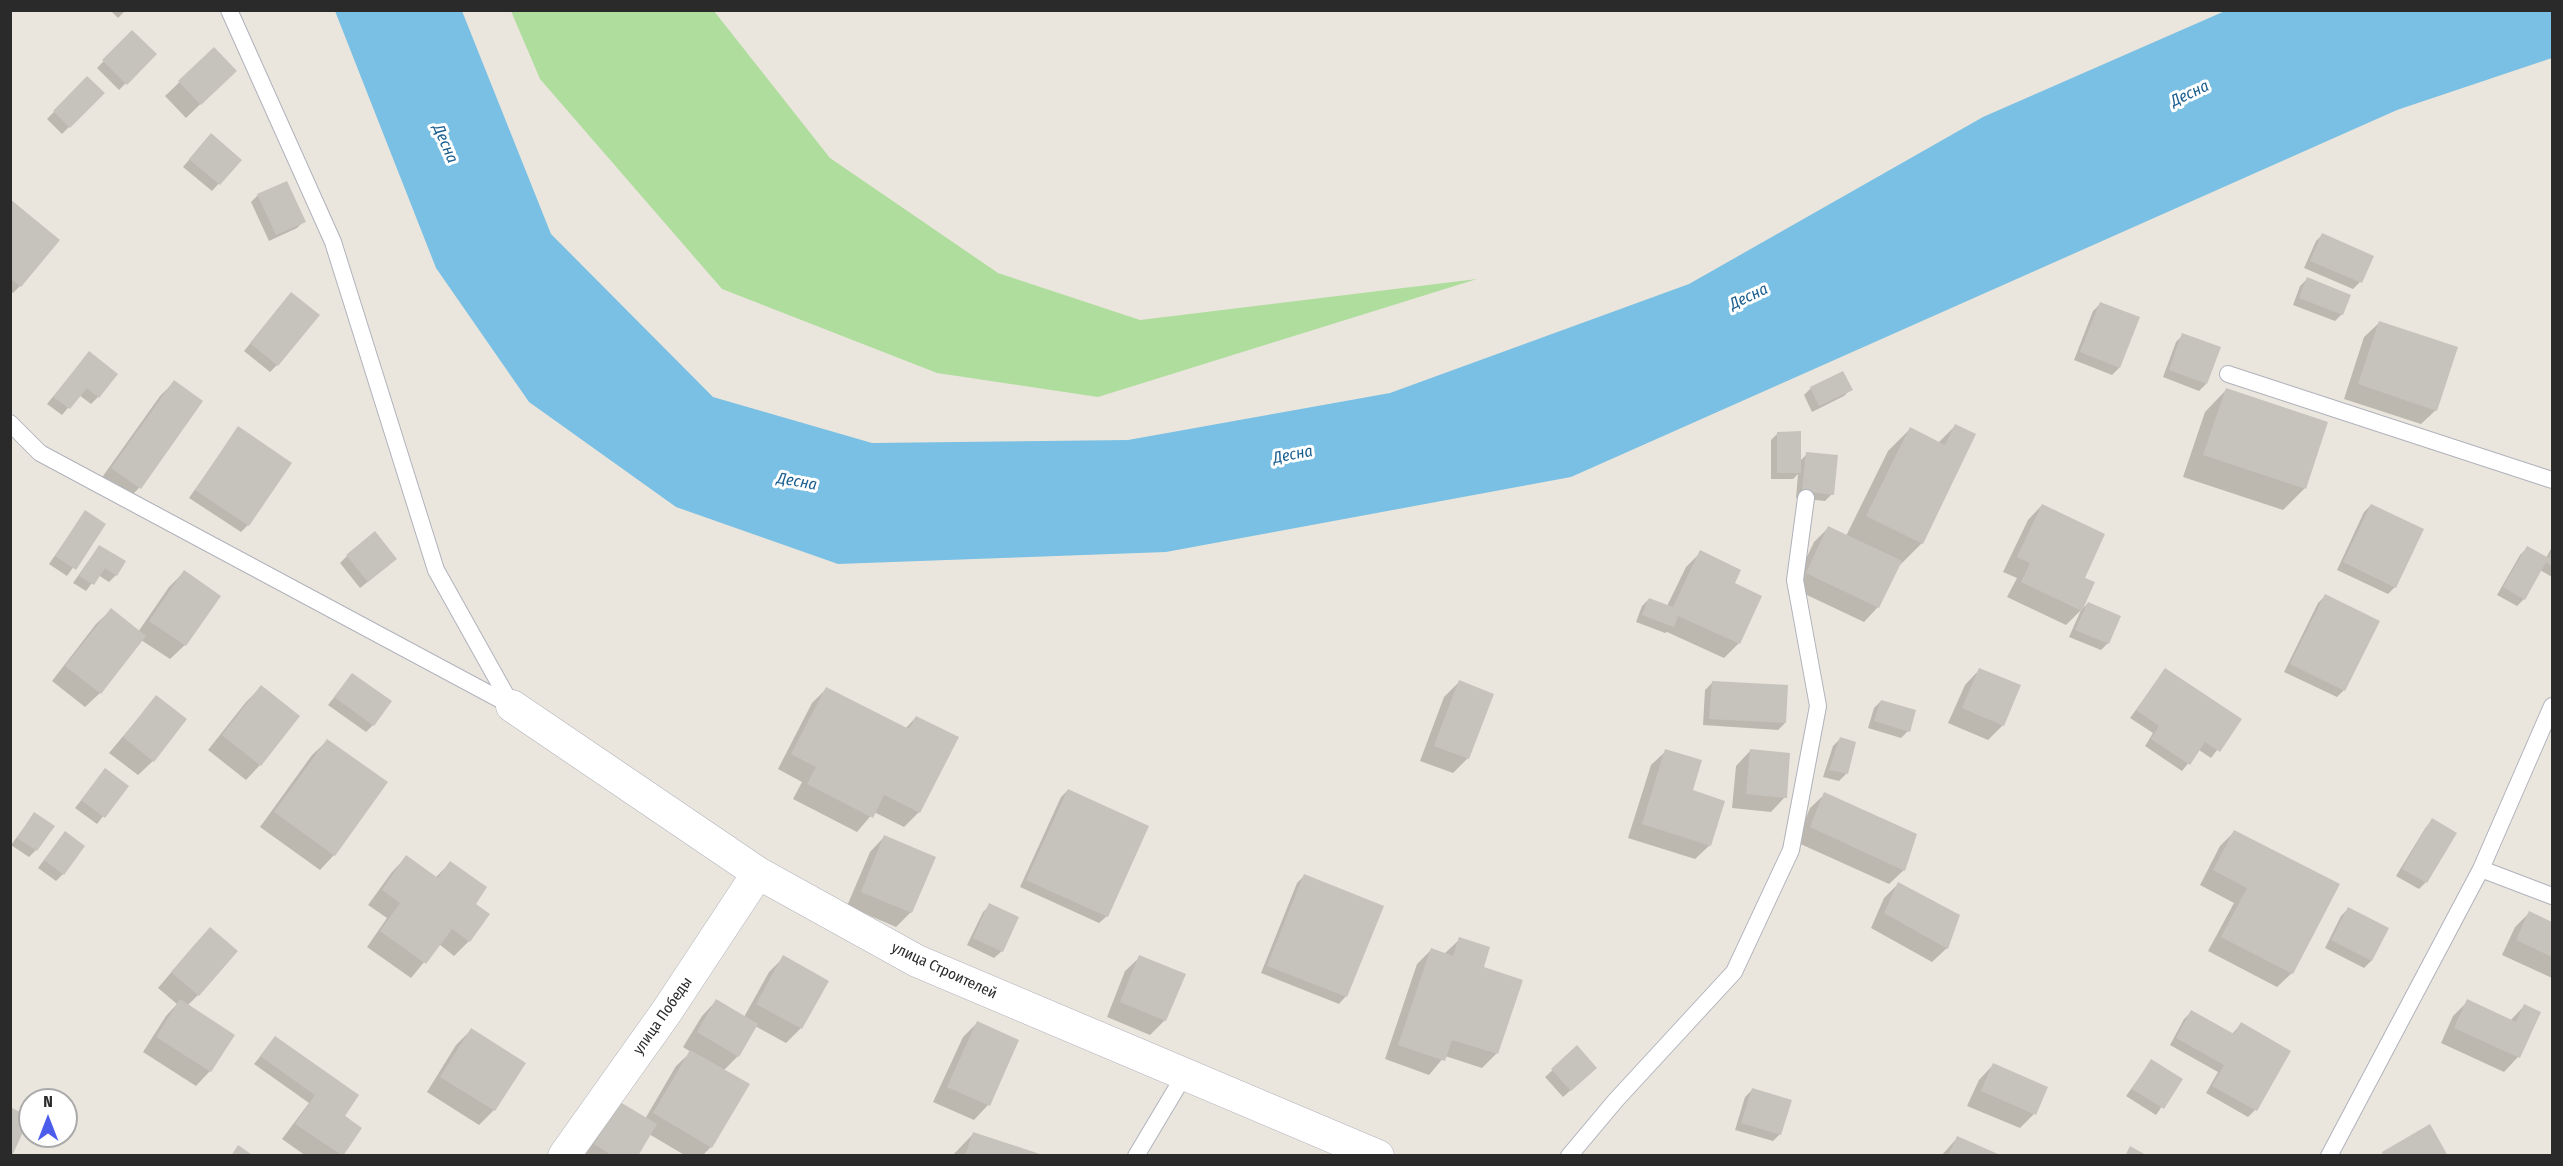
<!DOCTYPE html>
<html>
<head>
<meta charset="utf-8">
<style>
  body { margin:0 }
  #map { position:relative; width:2563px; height:1166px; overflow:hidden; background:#ebe6dd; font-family:"Fira Sans Condensed",sans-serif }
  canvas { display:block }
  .frame { position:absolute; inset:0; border:12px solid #2a2a2a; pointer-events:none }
  .north { position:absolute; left:18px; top:1088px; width:60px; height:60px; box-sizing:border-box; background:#fff; border:2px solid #aaa; border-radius:50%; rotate:0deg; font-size:16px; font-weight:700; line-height:24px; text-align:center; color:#2a2a2a }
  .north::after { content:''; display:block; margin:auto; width:21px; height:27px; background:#4b5dea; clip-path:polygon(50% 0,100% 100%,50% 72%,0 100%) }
</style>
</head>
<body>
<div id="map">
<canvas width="2563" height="1166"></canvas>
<div class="frame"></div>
<div class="north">N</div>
</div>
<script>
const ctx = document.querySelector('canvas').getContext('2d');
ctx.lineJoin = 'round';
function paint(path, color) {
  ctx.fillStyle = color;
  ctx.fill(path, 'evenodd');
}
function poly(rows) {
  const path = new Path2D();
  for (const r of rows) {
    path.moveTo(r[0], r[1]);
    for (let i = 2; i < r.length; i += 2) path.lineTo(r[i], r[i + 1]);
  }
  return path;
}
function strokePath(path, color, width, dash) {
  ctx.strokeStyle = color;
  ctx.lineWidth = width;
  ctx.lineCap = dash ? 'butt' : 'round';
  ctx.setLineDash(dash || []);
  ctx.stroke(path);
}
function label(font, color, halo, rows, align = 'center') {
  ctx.font = font + ' "Fira Sans Condensed",sans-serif';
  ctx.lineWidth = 6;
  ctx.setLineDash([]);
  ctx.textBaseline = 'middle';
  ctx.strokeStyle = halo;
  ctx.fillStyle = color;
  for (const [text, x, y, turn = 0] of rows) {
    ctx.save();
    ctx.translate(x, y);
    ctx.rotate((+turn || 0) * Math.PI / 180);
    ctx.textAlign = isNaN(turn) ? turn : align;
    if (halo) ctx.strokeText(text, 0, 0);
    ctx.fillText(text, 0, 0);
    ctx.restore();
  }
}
paint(poly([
  [511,11,714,11,830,158,998,273,1140,320,1477,279,1098,397,937,373,722,289,540,79]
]), '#afdd9e');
paint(poly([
  [335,11,462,11,551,234,713,397,872,443,1128,440,1390,393,1689,284,1983,117,2225,11,2552,11,2552,58,2397,110,1571,477,1166,552,838,564,676,507,529,402,436,268]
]), '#79c0e4');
paint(poly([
  [110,10,126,10,118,18],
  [132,32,155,54,119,90,97,68],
  [214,49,220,85,186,118,165,96],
  [87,78,103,93,62,134,47,119],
  [204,142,240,160,212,191,183,167],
  [258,195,304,221,297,228,269,241,251,202],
  [10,201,20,286,13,293,10,291],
  [2323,234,2372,256,2360,282,2353,289,2304,268,2316,241],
  [2307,279,2342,314,2335,321,2293,305,2300,286],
  [285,301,277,365,270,372,244,351],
  [2100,304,2119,368,2112,375,2074,360,2093,311],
  [2379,323,2436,410,2421,424,2344,399,2364,337],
  [2183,335,2206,384,2199,391,2163,377,2176,342],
  [89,353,98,397,91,404,79,395,62,415,47,404],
  [1843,373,1851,389,1844,396,1812,412,1804,395,1811,388],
  [174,382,139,488,125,502,98,483,160,396],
  [2226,390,2326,423,2304,489,2283,510,2183,477,2205,412],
  [1955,426,1922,543,1900,565,1899,564,1878,607,1864,622,1792,588,1814,542,1828,528,1846,536,1888,451,1910,429,1938,443],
  [238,428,248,525,241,532,189,498],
  [1778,433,1800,461,1807,454,1832,494,1825,501,1796,498,1798,474,1793,479,1771,479,1771,440],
  [2042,505,2083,579,2081,610,2066,625,2007,597,2017,578,2003,572,2028,520],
  [2371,505,2395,587,2388,594,2337,570,2364,512],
  [85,512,104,524,67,576,49,564],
  [99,546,116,575,109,582,98,575,86,591,73,583],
  [2552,547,2552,577,2540,570,2524,599,2517,606,2497,595,2520,555,2527,548,2546,558],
  [1701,552,1733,584,1760,596,1738,644,1724,658,1667,632,1665,633,1636,622,1642,606,1649,599,1667,606,1686,567],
  [347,556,389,565,360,588,340,563],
  [184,572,185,645,170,659,141,640,100,693,85,707,52,681,96,624,111,610,138,632,169,587],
  [2325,596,2344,690,2337,697,2284,672,2318,603],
  [2088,603,2108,643,2101,650,2069,637,2081,610],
  [1979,670,2003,725,1988,740,1948,723,1965,685],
  [2165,670,2240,720,2211,758,2199,750,2182,771,2145,746,2153,733,2130,718],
  [352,675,373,725,366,732,328,705],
  [1459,682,1468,758,1453,773,1420,761,1444,697],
  [1713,682,1785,723,1778,730,1703,725,1705,690],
  [261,687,260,765,246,780,208,750,246,702],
  [826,689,905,729,916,717,919,812,904,827,874,812,857,832,793,799,802,782,778,769,812,703],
  [156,697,153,761,138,775,109,753],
  [1881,701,1908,731,1901,738,1868,728,1874,708],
  [1840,739,1854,743,1846,774,1839,781,1823,777,1833,746],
  [327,741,386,783,334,855,320,870,260,827,312,755],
  [1666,751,1691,791,1710,845,1695,859,1628,838,1651,765],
  [1750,751,1785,797,1771,812,1732,808,1736,766],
  [105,770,127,786,97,824,75,808],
  [1068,790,1107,916,1099,923,1020,887,1061,797],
  [1825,794,1904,870,1889,884,1796,842,1810,808],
  [34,814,36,850,29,857,11,845],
  [2433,820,2426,882,2419,889,2396,876,2426,827],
  [2235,831,2292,973,2277,987,2208,951,2234,903,2200,885,2220,846],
  [884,837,911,912,896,927,847,906,870,852],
  [59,840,63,874,56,881,38,868],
  [406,857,435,878,450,863,474,904,488,914,469,941,454,956,439,944,411,978,367,947,387,918,368,905,392,872],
  [1304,876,1346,996,1339,1004,1261,973,1297,883],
  [1898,884,1947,948,1932,962,1871,928,1884,898],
  [990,905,1002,951,994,958,967,945,983,912],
  [2348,909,2387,929,2371,961,2364,968,2325,948,2341,916],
  [2529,913,2552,923,2552,978,2502,955,2515,927],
  [1460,939,1482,968,1521,981,1496,1054,1482,1068,1445,1056,1429,1075,1385,1059,1417,964,1431,950,1444,954],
  [196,943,198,995,187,1006,210,1071,196,1086,143,1052,166,1016,177,1004,158,988],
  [784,957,801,1028,786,1043,755,1026,738,1056,723,1071,711,1147,702,1156,686,1156,649,1134,636,1156,583,1156,606,1118,645,1119,676,1066,691,1052,683,1047,702,1016,716,1001,744,1017,769,972],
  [1140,957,1165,1020,1150,1035,1107,1017,1125,971],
  [2468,1001,2510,1021,2524,1006,2539,1013,2518,1057,2504,1072,2441,1043,2453,1016],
  [2191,1012,2232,1034,2241,1024,2289,1051,2255,1110,2248,1117,2206,1093,2218,1072,2170,1045,2184,1019],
  [977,1023,1018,1041,988,1105,974,1120,933,1102,963,1037],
  [471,1030,524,1063,494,1110,479,1125,427,1092,456,1045],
  [275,1038,344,1115,360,1128,341,1155,306,1156,282,1139,309,1103,254,1064],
  [1577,1048,1588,1075,1563,1097,1545,1077],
  [2151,1061,2181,1079,2156,1115,2126,1096],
  [1993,1065,2034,1114,2020,1128,1967,1106,1979,1080],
  [1752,1090,1780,1134,1773,1141,1735,1130,1745,1097],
  [973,1134,1040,1156,952,1156],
  [1958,1137,1995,1156,1941,1156]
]), '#0003');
paint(poly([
  [132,30,157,54,127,85,102,60],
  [214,47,237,71,201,105,178,81],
  [87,76,105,93,70,128,53,111],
  [211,133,242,160,220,185,189,159],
  [287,181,306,222,276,235,257,194],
  [10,199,60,240,21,287,10,278],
  [2322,233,2374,256,2362,283,2310,261],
  [2307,277,2351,295,2343,315,2299,298],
  [291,292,320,315,278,366,250,343],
  [2100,302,2140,317,2120,368,2080,352],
  [2379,321,2458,347,2437,411,2358,384],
  [2182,333,2221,347,2207,384,2169,370],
  [89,351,118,374,99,398,87,388,70,409,53,397],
  [1843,371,1853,390,1819,406,1810,387],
  [174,380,203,401,141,489,111,468],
  [2226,388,2328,422,2306,489,2203,455],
  [1955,424,1976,434,1923,544,1866,516,1910,427,1945,445],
  [238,426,292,463,249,526,195,490],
  [1801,431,1801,473,1777,473,1777,432],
  [1806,452,1838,455,1834,495,1802,491],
  [2042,504,2105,534,2085,578,2095,582,2082,611,2021,582,2030,563,2017,557],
  [2371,504,2424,529,2396,588,2343,562],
  [85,510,106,524,76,570,55,556],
  [1828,526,1902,561,1879,608,1806,573],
  [375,531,397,559,368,582,346,555],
  [99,545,126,561,117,576,105,568,94,585,79,576],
  [2527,546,2549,558,2552,551,2552,566,2546,562,2525,600,2503,587],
  [1700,550,1741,570,1735,583,1762,596,1740,644,1678,616,1674,627,1642,615,1649,598,1673,607],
  [184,570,221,596,186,646,149,621],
  [2325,594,2380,621,2345,691,2290,664],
  [2088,602,2121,616,2109,644,2075,630],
  [111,608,146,636,101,694,65,666],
  [1979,668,2021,685,2004,726,1962,708],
  [2165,668,2242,719,2220,752,2205,742,2190,765,2151,739,2159,726,2136,710],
  [352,673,392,701,374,726,334,697],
  [1459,680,1494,694,1469,759,1434,746],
  [1712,681,1788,685,1786,723,1709,719],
  [261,685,300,716,261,766,222,735],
  [826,687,909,729,916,716,959,737,920,813,884,795,873,818,807,784,816,767,791,754],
  [156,695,187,719,154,762,123,737],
  [1881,700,1916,710,1910,732,1874,721],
  [1840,737,1856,742,1848,774,1829,770],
  [327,739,388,782,335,856,274,812],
  [1665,749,1702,760,1693,790,1725,801,1711,846,1642,824],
  [1750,749,1790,753,1787,798,1746,794],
  [105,768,129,786,105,818,81,800],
  [1068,789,1149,826,1108,917,1026,880],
  [1824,792,1917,834,1905,871,1810,827],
  [34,812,55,826,37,851,17,838],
  [2432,818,2457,833,2427,883,2402,869],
  [2234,830,2340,884,2293,974,2221,937,2247,888,2213,870],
  [65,831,85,846,64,875,44,860],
  [884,835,936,857,912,913,861,892],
  [406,855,438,878,450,861,487,887,476,904,490,914,470,942,452,929,426,964,380,931,400,903,382,890],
  [1304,874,1384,906,1347,997,1267,966],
  [1898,882,1960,915,1948,949,1884,913],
  [989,903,1019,917,1003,952,973,938],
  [2348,907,2389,928,2372,961,2331,940],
  [2529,911,2552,922,2552,957,2516,940],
  [210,927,238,951,199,996,171,972],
  [1459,937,1490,947,1484,967,1523,980,1498,1054,1452,1040,1445,1061,1398,1045,1431,948,1453,956],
  [783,955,829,981,802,1029,756,1004],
  [1139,955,1186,974,1166,1021,1120,1002],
  [180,999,235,1035,211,1072,156,1037],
  [716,999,758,1024,739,1057,697,1032],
  [2467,999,2516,1022,2524,1004,2541,1012,2520,1058,2454,1028],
  [2191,1010,2234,1034,2241,1022,2291,1051,2257,1111,2212,1086,2224,1065,2176,1038],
  [977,1021,1019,1040,990,1106,947,1087],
  [471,1028,526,1063,495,1111,440,1077],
  [275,1036,359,1095,345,1116,362,1128,343,1156,295,1124,315,1095,260,1056],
  [1577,1045,1597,1068,1571,1091,1551,1069],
  [690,1050,750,1084,712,1148,653,1113],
  [2151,1059,2183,1079,2164,1109,2132,1089],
  [1993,1063,2048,1087,2036,1115,1981,1091],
  [1752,1088,1792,1100,1781,1135,1741,1123],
  [620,1102,657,1124,638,1156,613,1156,594,1144],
  [10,1107,30,1117,12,1156,10,1156],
  [2430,1124,2448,1156,2383,1156,2382,1152],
  [973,1132,1043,1155,1043,1156,965,1156],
  [1957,1136,1998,1154,1997,1156,1948,1156],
  [238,1145,254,1156,231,1156],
  [2130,1146,2148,1156,2125,1156]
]), '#c6c3bc');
const lane = poly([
  [229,10,333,242,436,570,512,706],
  [2228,374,2552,480],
  [10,423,40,453,512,706],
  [2481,869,2552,896],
  [1136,1156,1185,1074],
  [1569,1156,1616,1100,1734,972,1791,850,1818,706,1795,580,1806,498],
  [2329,1156,2481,869,2552,706]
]);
const street = poly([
  [512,706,758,873,917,961,1378,1156],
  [564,1156,667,1011,758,873]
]);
strokePath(lane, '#b0b2bc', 18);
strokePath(street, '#b0b2bc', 33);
strokePath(lane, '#fff', 16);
strokePath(street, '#fff', 32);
label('15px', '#2a2a2a', '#fff', [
  ["улица Строителей",944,971,25],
  ["улица Победы",663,1016,-55]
]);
label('italic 16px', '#195e8f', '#fff', [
  ["Десна",2190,94,-25],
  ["Десна",445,144,67],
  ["Десна",1749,297,-25],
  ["Десна",1293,455,-11],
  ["Десна",797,482,10]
]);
</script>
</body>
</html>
